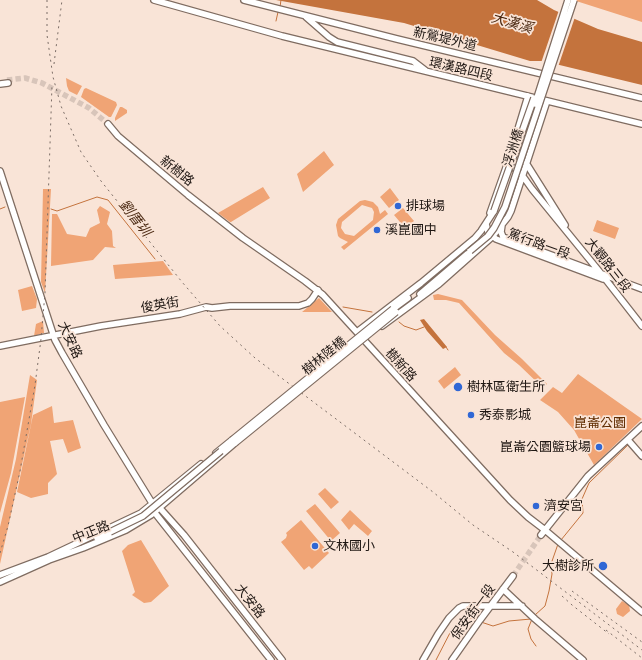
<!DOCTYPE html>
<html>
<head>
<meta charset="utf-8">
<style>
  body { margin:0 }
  canvas { display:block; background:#f9e4d7 }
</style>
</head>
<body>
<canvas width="642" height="660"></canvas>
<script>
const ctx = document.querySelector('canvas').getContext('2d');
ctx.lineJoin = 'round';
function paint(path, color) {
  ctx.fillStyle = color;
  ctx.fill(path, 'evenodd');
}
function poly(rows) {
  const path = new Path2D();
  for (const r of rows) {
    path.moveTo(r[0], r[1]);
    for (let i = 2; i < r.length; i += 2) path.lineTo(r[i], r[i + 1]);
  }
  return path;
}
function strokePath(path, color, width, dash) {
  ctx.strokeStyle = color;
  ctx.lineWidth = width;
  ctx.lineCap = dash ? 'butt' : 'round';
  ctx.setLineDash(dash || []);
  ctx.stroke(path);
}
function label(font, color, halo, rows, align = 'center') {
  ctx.font = font + ' "Golos Text","Noto Sans TC",sans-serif';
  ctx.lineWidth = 3.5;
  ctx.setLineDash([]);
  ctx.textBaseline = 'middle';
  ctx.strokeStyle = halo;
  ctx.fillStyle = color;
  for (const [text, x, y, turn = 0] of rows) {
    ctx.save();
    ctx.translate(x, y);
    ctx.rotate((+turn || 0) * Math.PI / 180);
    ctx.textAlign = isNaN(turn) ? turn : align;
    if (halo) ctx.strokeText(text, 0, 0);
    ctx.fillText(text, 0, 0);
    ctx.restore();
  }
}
paint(poly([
  [573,0,642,0,642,22],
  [66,78,82,86,77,95,69,91,67,86],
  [86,88,116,102,117,105,111,117,109,117,81,97,84,89],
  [120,107,122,107,127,110,127,113,115,121,115,118],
  [324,151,334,165,303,192,297,174],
  [263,187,270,198,231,222,230,222,218,213],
  [390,188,399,200,389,208,380,197],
  [43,189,51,189,45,293,41,282],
  [365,200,373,202,378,207,380,214,385,210,388,214,344,250,341,247,348,242,340,238,338,236,336,225,338,219,360,201],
  [362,205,372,208,374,212,373,220,354,236,345,234,341,228,342,222],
  [100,206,110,212,107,224,112,231,113,246,116,248,105,247,93,260,51,266,52,214,57,214,67,234,86,237,90,228,100,223,97,210],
  [403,208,414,221,405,228,394,215],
  [597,220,619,228,615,239,593,231],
  [163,261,173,275,115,279,113,265],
  [32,286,37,299,36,308,22,311,18,290],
  [438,294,462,300,495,335,522,359,547,384,543,388,519,365,504,353,459,303,446,300,434,300,433,295],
  [319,298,332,312,302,312],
  [43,321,44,333,34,336,36,324],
  [455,367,461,375,444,389,438,381],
  [578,374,642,419,594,465,574,430,558,412,540,400,553,387,562,393],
  [30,375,37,380,31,424,0,564,0,527,16,459],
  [25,397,11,473,0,513,0,402],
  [52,406,54,423,73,420,81,448,68,453,63,439,50,441,57,474,48,483,48,494,31,498,17,492,33,415],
  [325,488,339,502,331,509,318,494],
  [315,504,340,533,331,541,306,511],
  [350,510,372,531,368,536,354,524,349,530,341,520],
  [301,520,329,553,312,569,309,566,304,570,281,542,286,538,287,535,286,533],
  [141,540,169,586,151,602,144,603,132,595,135,592,122,551,128,545],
  [622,601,629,605,630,611,623,617,617,614,616,609]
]), '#f0a475');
paint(poly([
  [276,0,537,0,554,10,598,29,642,42,642,85,543,61,530,61,404,23],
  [424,319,447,347,443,349,427,331,420,320]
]), '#c4733d');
paint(poly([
  [559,10,575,17,558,67,541,63]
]), '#f9e4d7');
strokePath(poly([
  [280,7,281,0],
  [276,21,278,12],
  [0,209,5,207],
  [51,209,57,211,97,197,108,200,155,259],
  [343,307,372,312],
  [399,322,404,326,416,330,424,327],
  [446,347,448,350],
  [561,540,583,513,582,499,589,483,629,444],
  [535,615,545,606,549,591,552,574,551,564,558,544],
  [532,619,528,629,531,639,536,646],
  [481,622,493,626,509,621,531,619],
  [436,660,453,627,462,618,466,617,476,620]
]), '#c4733d', 1);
strokePath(poly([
  [7,80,25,78,42,83,89,108,108,124],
  [513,576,541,535]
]), '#d8c5ba', 5.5, [5.5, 3]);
const secondary = poly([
  [154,0,282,36,642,124],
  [244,0,397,39,642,98],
  [306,17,329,37,337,42,413,61,426,71],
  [0,84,8,83],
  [108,124,118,136,188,195,243,238,305,281,323,295,510,500,528,517,545,530,642,612],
  [508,162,522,175,532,189,603,276,642,326],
  [526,163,565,225],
  [0,171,55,340,62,353,104,425,152,503,155,513,271,660],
  [490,213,508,162,528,96],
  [486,224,488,232,496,239,603,279],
  [502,225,501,232,503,237,642,289],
  [420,294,467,254],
  [393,309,408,298],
  [382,326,439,284,492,237,508,217,511,211,547,101],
  [357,332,421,283,475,238,481,231,494,211],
  [0,346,101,326,180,314,206,307,212,308,230,306,299,306,308,303,312,299,318,290],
  [628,440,642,456],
  [216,453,232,440],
  [158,506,184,535,282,660],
  [541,535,588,476,642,426],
  [97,538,110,532],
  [0,575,48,557,141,513,201,464],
  [0,582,49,560,83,548,126,530,151,515,235,443],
  [503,589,535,619,583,660],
  [423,660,438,634,449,618,459,608,463,606,522,606],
  [452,660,480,620,513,576]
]);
strokePath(secondary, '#7f6c61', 8);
strokePath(secondary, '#fff', 5.5);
strokePath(poly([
  [47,0,47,35,53,77,61,106,81,152,101,181,182,282,220,326,255,358,433,492,473,525,513,552,642,650],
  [54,64,62,0],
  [0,553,8,526,20,471,35,385,41,339,45,293,52,85],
  [572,591,642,642],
  [562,596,572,605,609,634],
  [606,630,642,658]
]), '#7b6d66', 1, [2, 4]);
const secondaryBridge = poly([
  [535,104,568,0],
  [494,211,534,98],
  [470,251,488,236,494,228,505,207,574,0],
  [232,440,393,309],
  [235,443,396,312],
  [110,532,143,516,221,451]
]);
strokePath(secondaryBridge, '#7f6c61', 8, []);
strokePath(secondaryBridge, '#fff', 5.5);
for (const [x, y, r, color] of [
  [398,206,4,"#3067d5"],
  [377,230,4,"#3067d5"],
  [458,387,5,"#3067d5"],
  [471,415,4,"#3067d5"],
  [599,447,4,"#3067d5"],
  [536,506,4,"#3067d5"],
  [315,546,4,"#3067d5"],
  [603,566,5,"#3067d5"]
]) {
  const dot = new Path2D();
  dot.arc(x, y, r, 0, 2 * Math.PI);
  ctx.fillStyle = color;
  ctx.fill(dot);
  strokePath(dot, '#f9e4d7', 1.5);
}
label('13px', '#1f1713', '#f9e4d7', [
  ["新鶯堤外道",445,39,13],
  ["環漢路四段",461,69,13],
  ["浮洲橋",513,148,-72],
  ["新樹路",177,171,39],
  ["篤行路一段",539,244,20],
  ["大觀路三段",608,265,52],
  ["俊英街",160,305,-10],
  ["大安路",70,340,65],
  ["樹林陸橋",324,356,-39],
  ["樹新路",401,365,48],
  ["中正路",91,532,-22],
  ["大安路",250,601,52],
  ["保安街一段",473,612,-54]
]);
label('13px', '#1f1713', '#f9e4d7', [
  ["排球場",406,206],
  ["溪崑國中",385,230],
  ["樹林區衛生所",467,387],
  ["秀泰影城",479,415],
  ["崑崙公園籃球場",591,447,"right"],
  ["濟安宮",544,506],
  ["文林國小",323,546],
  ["大樹診所",594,566,"right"]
], 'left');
label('13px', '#602c00', '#f9e4d7', [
  ["崑崙公園",600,423]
]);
label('italic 14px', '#4a2811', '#f9e4d7', [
  ["大漢溪",512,23,16],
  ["劉厝圳",135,218,52]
]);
</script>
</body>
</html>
